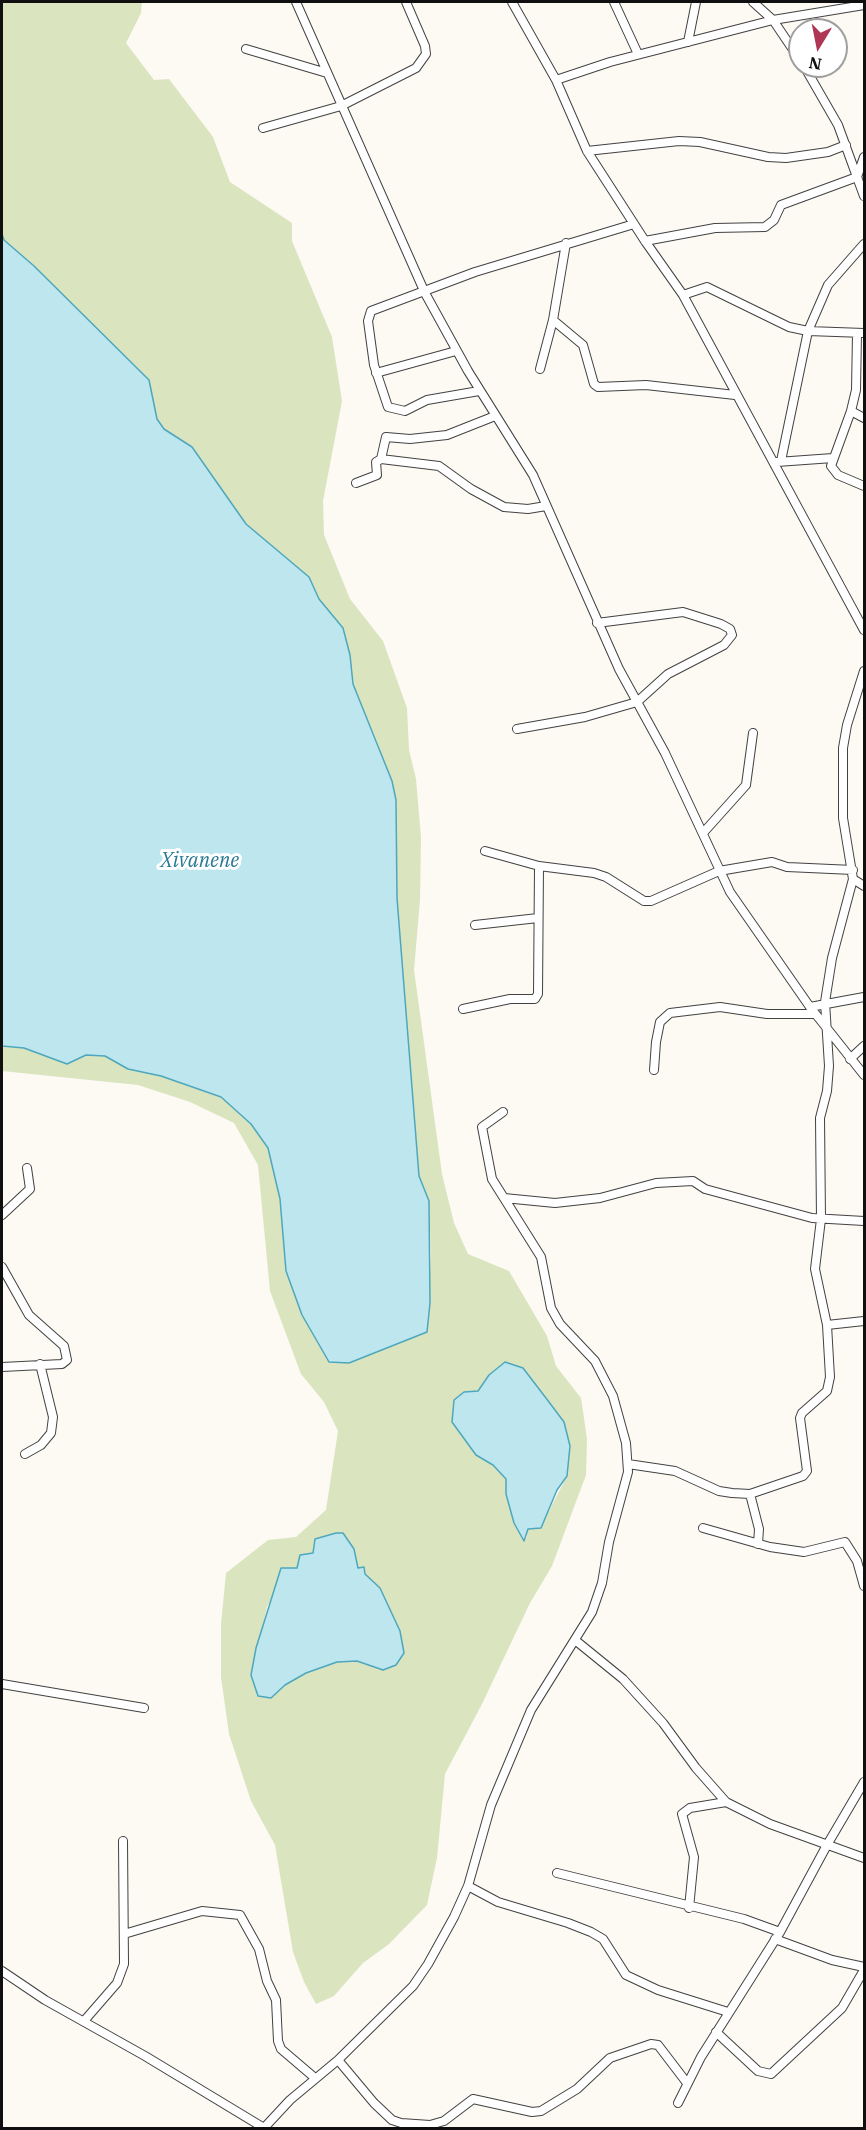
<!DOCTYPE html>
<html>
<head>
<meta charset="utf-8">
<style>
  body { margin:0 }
  #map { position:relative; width:866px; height:2130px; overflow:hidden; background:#fdf9f3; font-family:"IBM Plex Serif",serif }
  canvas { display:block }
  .frame { position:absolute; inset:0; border:3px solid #0f0f0f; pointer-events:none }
  .north { position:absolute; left:788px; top:18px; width:60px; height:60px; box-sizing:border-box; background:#fff; border:2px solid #9f9f9f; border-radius:50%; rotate:190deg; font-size:16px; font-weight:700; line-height:24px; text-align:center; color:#0f0f0f }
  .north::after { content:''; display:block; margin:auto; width:21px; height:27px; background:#af3755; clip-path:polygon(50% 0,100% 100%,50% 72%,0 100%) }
</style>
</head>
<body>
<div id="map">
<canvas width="866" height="2130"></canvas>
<div class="frame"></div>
<div class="north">N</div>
</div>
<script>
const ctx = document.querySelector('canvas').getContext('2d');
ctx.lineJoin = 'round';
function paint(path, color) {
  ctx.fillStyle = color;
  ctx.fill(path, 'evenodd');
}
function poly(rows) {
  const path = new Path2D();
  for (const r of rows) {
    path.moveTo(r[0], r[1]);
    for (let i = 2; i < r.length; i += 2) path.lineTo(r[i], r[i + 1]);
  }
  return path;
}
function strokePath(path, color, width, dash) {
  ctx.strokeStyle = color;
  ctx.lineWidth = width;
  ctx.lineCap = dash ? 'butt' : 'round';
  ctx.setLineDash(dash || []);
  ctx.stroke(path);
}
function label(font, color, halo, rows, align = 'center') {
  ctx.font = font + ' "IBM Plex Serif",serif';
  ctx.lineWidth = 6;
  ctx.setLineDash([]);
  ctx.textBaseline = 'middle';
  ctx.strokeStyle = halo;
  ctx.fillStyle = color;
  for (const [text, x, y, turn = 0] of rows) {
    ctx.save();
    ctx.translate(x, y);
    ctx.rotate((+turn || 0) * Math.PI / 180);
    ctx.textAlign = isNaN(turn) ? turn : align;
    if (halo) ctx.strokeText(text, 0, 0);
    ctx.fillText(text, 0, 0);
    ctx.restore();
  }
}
paint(poly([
  [2,2,142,2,141,13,126,43,154,80,169,79,213,137,230,182,292,223,292,241,332,337,342,401,323,501,324,535,350,599,383,641,407,708,409,750,416,779,421,837,420,900,414,970,442,1174,454,1223,468,1254,509,1271,547,1336,556,1366,581,1398,587,1439,586,1475,552,1566,530,1603,482,1704,445,1774,437,1858,427,1905,389,1944,363,1963,334,1996,316,2004,304,1982,293,1952,275,1845,251,1801,229,1734,221,1677,221,1624,226,1573,268,1540,296,1537,326,1510,338,1431,324,1402,301,1374,270,1291,258,1165,234,1123,190,1102,138,1085,2,1071,2,1046,24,1048,67,1064,86,1055,105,1056,128,1069,161,1076,222,1098,251,1124,268,1148,280,1199,286,1271,302,1315,329,1362,427,1332,431,1253,429,1201,419,1176,404,998,397,898,396,800,378,744,353,684,350,655,343,628,319,599,309,577,246,524,192,447,164,429,157,419,148,380,34,266,4,240,2,234],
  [506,1362,523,1368,567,1476,549,1511,534,1528,527,1529,527,1537,524,1541,514,1523,506,1494,506,1479,493,1465,476,1455,464,1392,478,1391,489,1375],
  [354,1548,358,1568,380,1588,400,1631,384,1670,357,1661,337,1662,306,1673,285,1685,271,1698,263,1625,267,1607,278,1584,313,1553]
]), '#dae5c0');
const water = poly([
  [2,234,4,240,34,266,149,380,157,419,164,429,192,447,246,524,309,577,319,599,343,628,350,655,353,684,392,781,396,800,397,898,419,1176,429,1201,430,1303,427,1332,349,1363,329,1362,302,1315,286,1271,280,1199,268,1148,251,1124,221,1097,161,1076,128,1069,105,1056,86,1055,67,1064,24,1048,2,1046,2,234],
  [505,1362,523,1368,549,1402,564,1422,570,1446,567,1476,557,1490,541,1528,528,1529,524,1541,514,1523,506,1494,506,1479,493,1465,476,1455,452,1422,454,1400,464,1392,478,1391,489,1375,505,1362],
  [336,1533,343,1533,354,1549,358,1568,364,1567,365,1574,380,1588,400,1631,404,1653,396,1665,383,1670,357,1661,337,1662,306,1673,285,1685,271,1698,258,1696,251,1675,256,1648,281,1568,297,1568,300,1555,313,1553,315,1539,336,1533]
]);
paint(water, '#bde6ef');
strokePath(water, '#4da7bd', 1.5);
const minor = poly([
  [296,2,425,293,468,371,533,475,619,669,665,753,730,892,810,1007,864,1075],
  [512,2,556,80,587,151,645,241,683,295,864,630],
  [614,2,638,54],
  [753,2,773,20,800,60],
  [688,42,696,2],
  [246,49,327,73],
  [556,80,610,62,773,20,864,5],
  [263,128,341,106,416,68,426,54,425,46,406,2],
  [587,151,679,141,700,142,768,157,786,158,828,152,846,145],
  [864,157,857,177,864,196],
  [645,241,715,228,765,227,774,220,781,205,857,177,838,125,804,66],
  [683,295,707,287,789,327,808,331,864,333],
  [553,320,583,345,594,384,598,387,646,385,735,395],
  [857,334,856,390,851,411,864,418],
  [540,369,553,320,566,243],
  [376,373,456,351],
  [479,391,427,400,405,411,388,407,374,365,368,321,371,311,475,272,634,224],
  [851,411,831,466,838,475,864,486],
  [381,459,439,466,471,489,504,507,528,509,546,506],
  [781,461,808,331,828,285,864,244],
  [777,462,833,458],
  [356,483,377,475,376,462,381,459,386,437,410,439,447,435,495,416],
  [517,729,585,717,637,702,668,674,724,645,732,635,730,629,721,624,683,612,597,623],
  [703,833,746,785,753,733],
  [485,851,539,866,594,873,606,877,644,901,651,901,719,871,772,862,787,867,853,870],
  [853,879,864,886],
  [475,925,538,918],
  [810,1007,864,997],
  [463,1009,510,999,535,999,538,994,539,866],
  [850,1059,864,1046],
  [654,1070,656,1042,660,1022,670,1013,720,1007,767,1014,815,1014],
  [504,1198,555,1203,600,1198,656,1183,693,1181,705,1189,812,1218,864,1221],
  [2,1215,30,1189,27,1168],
  [2,1267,29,1315,64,1346,67,1360,62,1364,2,1367],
  [827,1325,864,1321],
  [25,1454,41,1445,51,1433,53,1417,40,1364],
  [628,1464,675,1471,719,1491,732,1493,750,1494,803,1476,807,1471,800,1418,802,1413,827,1391,830,1377,827,1325,815,1269,821,1219,820,1118,827,1091,829,1066,825,1002,832,958,853,879,843,818,843,748,847,725,864,671],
  [750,1494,759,1529,758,1544],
  [703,1528,770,1547,804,1552,845,1542,857,1561,864,1586],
  [575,1640,623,1679,663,1723,696,1768,726,1802,770,1824,864,1858],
  [2,1684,144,1708],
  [557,1873,744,1919,780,1932],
  [468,1886,498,1902,568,1923,591,1932,603,1939,626,1975,658,1990,728,2012],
  [689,1908,694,1857,682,1814,690,1808,726,1802],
  [124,1934,202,1911,240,1915,259,1949,267,1981,276,2000,278,2041,281,2049,315,2078],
  [775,1939,832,1960,864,1967],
  [2,1971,45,2000,145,2056,264,2128],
  [84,2021,117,1983,124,1964,123,1841],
  [716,2032,758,2071,771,2074,842,2008,864,1970],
  [338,2060,374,2103,392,2120,401,2123,430,2125,444,2121,473,2099,532,2112,541,2111,577,2089,610,2058,651,2044,658,2045,687,2083],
  [678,2103,701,2057,780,1932,827,1845,864,1782],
  [264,2128,290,2100,338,2060,413,1986,428,1964,454,1917,468,1886,491,1805,531,1710,592,1612,602,1583,609,1542,628,1472,626,1443,613,1396,595,1361,560,1324,551,1308,541,1257,492,1179,482,1127,503,1112]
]);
strokePath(minor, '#424242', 10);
strokePath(minor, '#fff', 8);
label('italic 20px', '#277993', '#fff', [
  ["Xivanene",200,861]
]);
</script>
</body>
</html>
